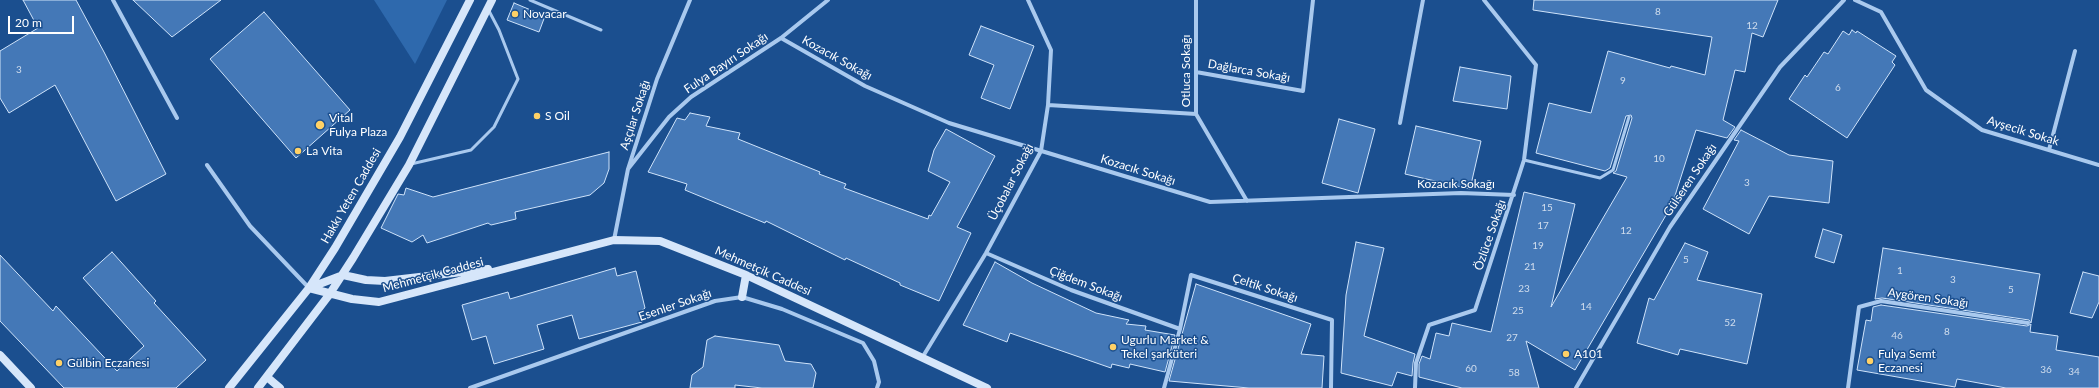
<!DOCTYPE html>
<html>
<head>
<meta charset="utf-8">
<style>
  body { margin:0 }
  #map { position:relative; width:2099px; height:388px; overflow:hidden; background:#1b4f8f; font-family:Lato,sans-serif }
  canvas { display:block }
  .scale { position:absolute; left:8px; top:16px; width:66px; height:18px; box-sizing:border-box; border:2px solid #fff; border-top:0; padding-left:5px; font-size:12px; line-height:14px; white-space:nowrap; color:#fff; -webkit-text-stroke:3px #1b4f8f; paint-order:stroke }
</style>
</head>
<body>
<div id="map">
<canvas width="2099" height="388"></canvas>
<div class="scale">20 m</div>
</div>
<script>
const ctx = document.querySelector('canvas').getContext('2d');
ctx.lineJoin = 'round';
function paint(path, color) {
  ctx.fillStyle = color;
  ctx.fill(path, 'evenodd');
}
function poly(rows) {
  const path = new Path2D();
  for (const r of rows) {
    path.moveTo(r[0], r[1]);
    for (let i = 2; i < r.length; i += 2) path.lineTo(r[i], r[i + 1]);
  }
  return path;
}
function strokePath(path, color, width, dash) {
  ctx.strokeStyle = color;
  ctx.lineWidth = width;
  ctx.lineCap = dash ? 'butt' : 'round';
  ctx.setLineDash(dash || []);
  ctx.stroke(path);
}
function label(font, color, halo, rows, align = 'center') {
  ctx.font = font + ' Lato,sans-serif';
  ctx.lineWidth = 3;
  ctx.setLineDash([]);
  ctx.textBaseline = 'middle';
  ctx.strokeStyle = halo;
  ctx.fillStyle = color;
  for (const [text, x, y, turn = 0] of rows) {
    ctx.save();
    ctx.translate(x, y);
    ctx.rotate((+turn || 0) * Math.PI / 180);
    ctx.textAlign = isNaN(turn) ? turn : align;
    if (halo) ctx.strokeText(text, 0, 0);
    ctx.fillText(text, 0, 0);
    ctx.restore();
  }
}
paint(poly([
  [374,0,447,0,415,64]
]), '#2e69ad');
const building = poly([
  [23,0,76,0,104,52,166,174,116,201,55,85,9,113,0,98,0,51,38,28,23,0],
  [133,0,221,0,172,37,133,0],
  [1534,0,1778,0,1763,37,1752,33,1745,72,1735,70,1723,120,1735,127,1727,138,1696,130,1672,205,1575,370,1526,341,1539,388,1462,388,1419,377,1419,364,1422,356,1430,359,1436,333,1449,336,1452,323,1491,332,1524,192,1575,204,1551,307,1627,177,1613,173,1616,171,1632,118,1631,115,1626,116,1610,168,1605,171,1536,153,1549,103,1591,113,1608,51,1670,68,1671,66,1705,75,1712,37,1533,10,1534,0],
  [514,3,545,16,539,32,507,20,514,3],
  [264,12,350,110,296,158,210,59,264,12],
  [981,26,1034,46,1010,109,981,98,994,65,969,55,981,26],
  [1852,30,1856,33,1857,31,1896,56,1892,62,1895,65,1847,138,1789,99,1805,75,1807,77,1824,52,1828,54,1843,31,1849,35,1852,30],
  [1460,67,1511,76,1507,109,1453,101,1460,67],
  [690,113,710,117,706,126,740,133,738,139,820,172,819,174,846,184,844,188,928,219,929,215,931,216,950,182,928,171,934,150,946,129,995,156,957,227,971,233,939,301,900,285,900,283,846,258,845,260,766,221,765,223,685,190,687,184,648,172,677,118,685,120,690,113],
  [1339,119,1375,129,1358,193,1322,183,1339,119],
  [1416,126,1481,141,1470,189,1405,174,1416,126],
  [1741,130,1789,155,1833,161,1829,203,1769,196,1749,234,1703,209,1739,141,1734,140,1741,130],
  [609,152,609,169,604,183,590,195,515,212,516,219,491,225,488,223,427,243,423,235,412,242,381,228,398,194,404,195,406,188,433,197,609,152],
  [1823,229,1842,235,1834,263,1815,257,1823,229],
  [1356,242,1384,248,1364,336,1415,354,1413,363,1412,376,1397,372,1392,386,1341,373,1346,295,1356,242],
  [1685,243,1708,252,1697,280,1762,294,1747,364,1680,349,1678,355,1637,343,1649,298,1654,300,1685,243],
  [1883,248,2040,274,2031,323,2029,320,1882,298,1875,299,1883,248],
  [112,252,156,301,154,303,206,360,176,388,64,388,0,321,0,255,53,311,56,306,117,371,144,346,83,278,112,252],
  [995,262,1032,283,1096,313,1129,320,1126,324,1146,326,1145,330,1175,335,1165,372,1130,364,1129,368,1112,364,1111,368,1010,333,1007,342,963,325,995,262],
  [615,268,617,276,636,271,645,308,639,313,642,322,579,339,572,315,537,325,544,349,494,364,486,336,472,340,462,305,508,292,510,299,615,268],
  [2083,272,2099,276,2099,302,2092,318,2070,313,2083,272],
  [1196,284,1311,324,1301,354,1324,356,1322,388,1249,388,1169,381,1196,284],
  [1881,305,2027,326,2031,324,2030,332,2058,336,2056,350,2099,357,2099,388,2006,388,1957,379,1955,387,1857,370,1866,320,1871,321,1873,307,1881,305],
  [715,336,779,345,785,361,811,364,816,373,813,388,762,388,735,385,735,388,690,388,692,375,703,367,707,340,715,336]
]);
paint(building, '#4478b7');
strokePath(building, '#cfe3fa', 1);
strokePath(poly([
  [530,0,601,30],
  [1524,160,1600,178,1613,170,1629,117],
  [411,164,471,150,494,127,518,79,499,30,488,9]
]), '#a9c9ee', 3);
strokePath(poly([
  [113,0,177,118],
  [1196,0,1196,114,1247,201],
  [1855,0,1881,12,1926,90,1982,130,2099,165],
  [781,38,865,86,949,123,1210,202,1461,193,1514,195],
  [1196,72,1303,91,1313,0],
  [1048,105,1196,114],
  [1400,123,1423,0],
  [2049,150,2075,51],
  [207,165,250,226,309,288],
  [628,169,669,117,691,97,781,38,828,0],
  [614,240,628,169,649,104,657,79,690,0],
  [986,253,1071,290,1180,329],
  [922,358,986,253,1041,151,1048,105,1051,50,1028,0],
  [470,388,715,301,742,297,782,309,863,343,874,361,879,382,877,388],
  [1164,388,1180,329,1191,275,1332,320,1331,388],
  [1415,388,1416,363,1429,325,1475,310,1524,160,1536,65,1484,0],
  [1576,388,1670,227,1780,67,1844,0],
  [1848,388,1859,307,1881,301,2028,323]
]), '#a9c9ee', 4);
strokePath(poly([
  [343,275,366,280,385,281,488,269],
  [309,288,352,299,379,302,614,240,660,241,746,275,987,388],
  [309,288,343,275],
  [742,297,746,275],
  [0,355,31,388],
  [267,377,280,388],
  [229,388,309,288,335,248,400,137,470,0],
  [258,388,329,295,353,258,409,165,492,0]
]), '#d6e6fa', 8);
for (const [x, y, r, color] of [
  [515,14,4,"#ffd166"],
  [537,116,4,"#ffd166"],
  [320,125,5,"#ffd166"],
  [298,151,4,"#ffd166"],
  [1113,347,4,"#ffd166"],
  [1566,354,4,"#ffd166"],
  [1870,361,4,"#ffd166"],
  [59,363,4,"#ffd166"]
]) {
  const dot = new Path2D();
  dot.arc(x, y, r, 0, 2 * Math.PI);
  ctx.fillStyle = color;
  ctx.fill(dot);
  strokePath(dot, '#1b4f8f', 1.5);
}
label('10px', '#d0dded', null, [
  ["8",1658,12],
  ["12",1752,26],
  ["3",19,70],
  ["9",1623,81],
  ["6",1838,88],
  ["10",1659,159],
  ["3",1747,183],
  ["15",1547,208],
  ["17",1543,226],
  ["12",1626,231],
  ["19",1538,246],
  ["5",1686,260],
  ["21",1530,267],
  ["1",1900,271],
  ["3",1953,280],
  ["23",1524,289],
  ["5",2011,290],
  ["14",1586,307],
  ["25",1518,311],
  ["52",1730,323],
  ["8",1947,332],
  ["46",1897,336],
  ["27",1512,338],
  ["60",1471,369],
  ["36",2046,370],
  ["34",2074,372],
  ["58",1514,373]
]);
label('12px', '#fff', '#1b4f8f', [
  ["Novacar",523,14],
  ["S Oil",545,116],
  ["Vital",329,118],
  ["Fulya Plaza",329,132],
  ["La Vita",306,151],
  ["Ugurlu Market &",1121,340],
  ["Tekel şarküteri",1121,354],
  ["A101",1574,354],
  ["Fulya Semt",1878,354],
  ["Eczanesi",1878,368],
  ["Gülbin Eczanesi",67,363]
], 'left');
label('12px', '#fff', '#1b4f8f', [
  ["Kozacık Sokağı",837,58,29],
  ["Fulya Bayırı Sokağı",726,63,-34],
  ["Otluca Sokağı",1186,71,-90],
  ["Dağlarca Sokağı",1249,71,10],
  ["Aşçılar Sokağı",635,115,-72],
  ["Ayşecik Sokak",2023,131,17],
  ["Kozacık Sokağı",1138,170,17],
  ["Gülseren Sokağı",1690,180,-56],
  ["Üçobalar Sokağı",1011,182,-63],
  ["Kozacık Sokağı",1456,184],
  ["Hakkı Yeten Caddesi",351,196,-60],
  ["Özlüce Sokağı",1490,235,-71],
  ["Mehmetçik Caddesi",763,271,24],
  ["Mehmetçik Caddesi",433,275,-15],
  ["Çiğdem Sokağı",1086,284,21],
  ["Çeltik Sokağı",1265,288,18],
  ["Aygören Sokağı",1928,298,8],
  ["Esenler Sokağı",675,305,-19]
]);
</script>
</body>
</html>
